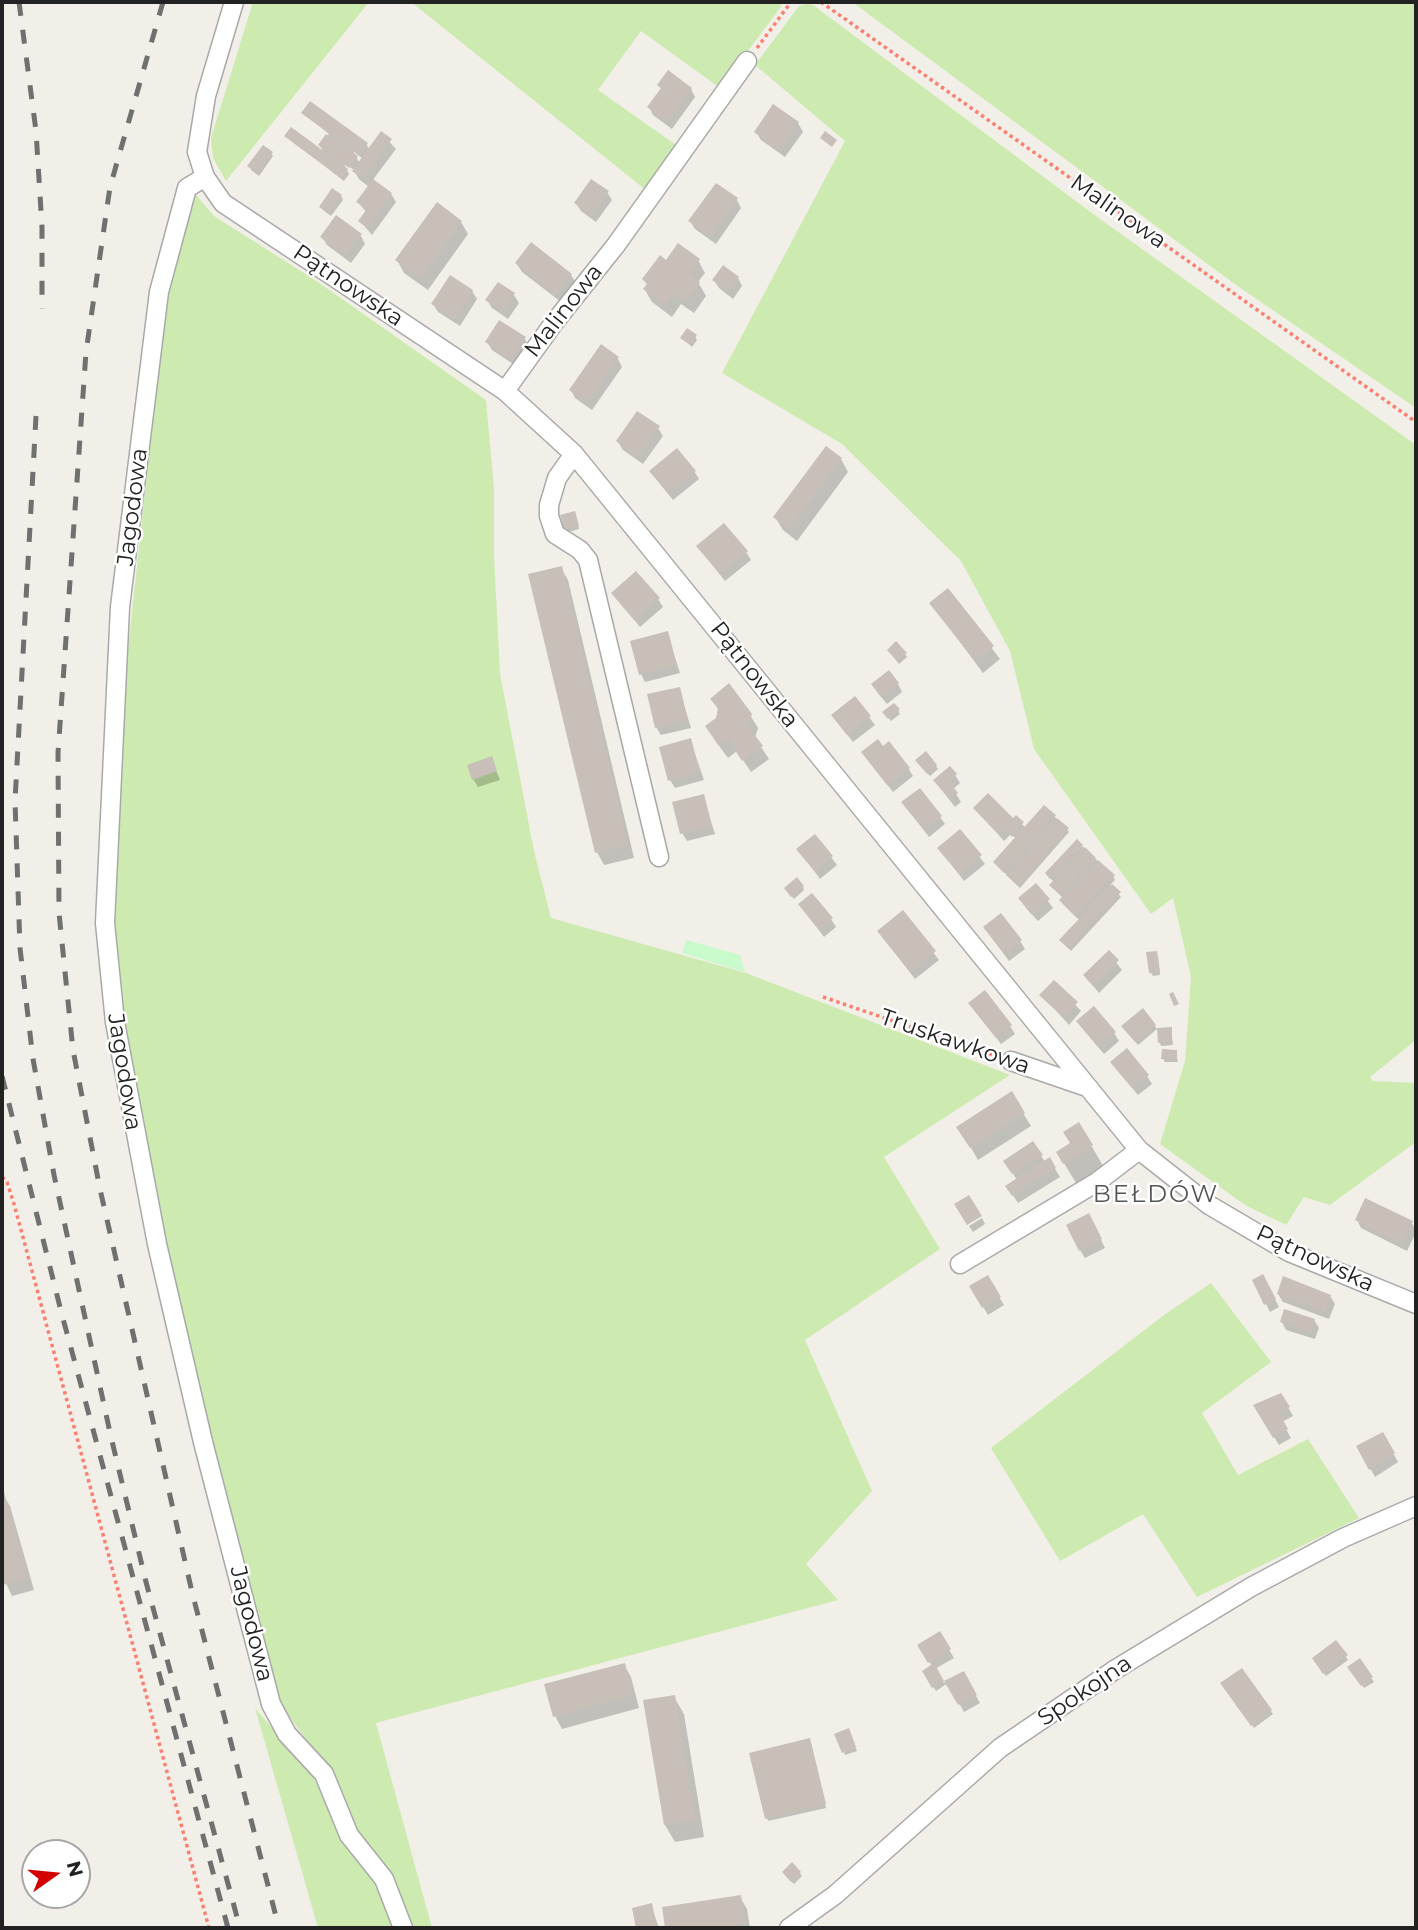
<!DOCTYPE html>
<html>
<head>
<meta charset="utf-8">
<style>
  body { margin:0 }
  #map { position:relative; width:1418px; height:1930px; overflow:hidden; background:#f2efe9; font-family:Montserrat,sans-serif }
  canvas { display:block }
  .frame { position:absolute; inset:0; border:4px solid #222; pointer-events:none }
  .north { position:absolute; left:21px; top:1839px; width:70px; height:70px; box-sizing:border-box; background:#fff; border:2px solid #a7a7a7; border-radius:50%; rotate:75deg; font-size:19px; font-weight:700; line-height:28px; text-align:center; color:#222 }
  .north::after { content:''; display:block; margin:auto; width:24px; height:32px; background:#d40000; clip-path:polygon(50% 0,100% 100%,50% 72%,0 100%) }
</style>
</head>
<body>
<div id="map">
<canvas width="1418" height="1930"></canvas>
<div class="frame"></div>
<div class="north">N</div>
</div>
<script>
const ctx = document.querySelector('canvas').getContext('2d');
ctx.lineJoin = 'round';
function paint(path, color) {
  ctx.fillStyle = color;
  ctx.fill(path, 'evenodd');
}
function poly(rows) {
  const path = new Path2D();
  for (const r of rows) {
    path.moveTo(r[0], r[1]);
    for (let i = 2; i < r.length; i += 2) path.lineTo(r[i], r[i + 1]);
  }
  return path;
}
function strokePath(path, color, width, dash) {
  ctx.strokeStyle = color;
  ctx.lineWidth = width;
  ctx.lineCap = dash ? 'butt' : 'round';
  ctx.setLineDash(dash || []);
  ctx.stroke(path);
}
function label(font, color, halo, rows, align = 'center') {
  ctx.font = font + ' Montserrat,sans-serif';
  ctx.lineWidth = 5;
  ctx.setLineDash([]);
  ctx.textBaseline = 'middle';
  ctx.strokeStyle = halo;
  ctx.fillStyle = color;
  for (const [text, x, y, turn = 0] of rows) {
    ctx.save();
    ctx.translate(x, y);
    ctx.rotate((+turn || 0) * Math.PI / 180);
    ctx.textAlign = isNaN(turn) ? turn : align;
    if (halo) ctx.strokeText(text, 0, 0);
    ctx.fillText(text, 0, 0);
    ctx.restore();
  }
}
paint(poly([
  [253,2,369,2,226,181,213,158,211,138],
  [411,2,782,2,781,7,720,88,641,31,598,90,676,145,647,191],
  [852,2,1416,2,1416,408,1236,285],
  [806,4,813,5,1096,216,1416,445,1416,1040,1370,1077,1373,1081,1416,1083,1416,1142,1330,1205,1304,1197,1286,1225,1245,1205,1160,1144,1185,1061,1191,977,1173,898,1151,914,1034,749,1010,651,961,561,842,444,722,373,845,141,755,65,799,6],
  [196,195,214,216,315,280,486,400,494,488,494,556,500,674,534,851,551,918,746,973,1010,1075,884,1157,940,1249,805,1340,872,1491,806,1564,838,1600,376,1723,432,1928,410,1928,384,1870,352,1824,332,1774,280,1704,181,1318,136,1104,121,1014,113,924,122,704,164,317,191,198],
  [1211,1283,1271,1362,1202,1413,1238,1475,1308,1439,1359,1518,1197,1597,1143,1514,1060,1561,991,1448,1164,1315],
  [255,1708,313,1777,340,1830,374,1881,395,1928,318,1928]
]), '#cdebb0');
paint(poly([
  [686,940,740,955,745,972,682,953]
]), '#c8facc');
paint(poly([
  [659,85,691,89,695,97,672,129,653,115,649,107,662,89],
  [303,113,366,144,370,150,382,134,396,149,372,181,391,194,396,202,372,235,360,221,367,213,358,202,369,187,359,179,353,169,344,164,349,174,344,181,286,136,325,155,320,146,329,134],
  [353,151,363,159,360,164],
  [798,123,803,132,785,157,761,140,756,132],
  [271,153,273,156,259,176,251,170,250,166],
  [607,192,612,200,596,222,581,211,576,203],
  [341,196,343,200,331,216,323,210,321,207],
  [737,200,741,208,716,244,695,229,690,221],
  [461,222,468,234,428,290,404,273,397,260],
  [361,236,365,244,351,263,327,245,322,237],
  [698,260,705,273,698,282,706,296,694,313,681,304,672,317,652,302,645,290,648,286,644,279,666,263],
  [517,264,571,275,576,283,561,302,522,272],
  [738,278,742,286,733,299,719,288,714,280],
  [498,284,514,295,519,303,508,319,492,308,487,300],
  [472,291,477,299,460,326,438,312,433,304],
  [695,336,697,340,692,347,683,338],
  [524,338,529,346,516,366,492,350,487,342],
  [601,347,618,359,622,367,592,410,575,398,571,390],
  [658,428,663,436,643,464,623,450,618,442],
  [841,459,848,472,797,541,783,530,775,517],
  [694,471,699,479,673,500,656,479],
  [562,516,576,516,579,529,568,532],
  [698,547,746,552,751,560,725,581],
  [561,568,568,580,634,858,604,865,597,852],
  [948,590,1000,659,983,673,931,603],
  [613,594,658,599,663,607,640,627],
  [667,633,680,673,645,682,641,674],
  [889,651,905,654,907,657,899,664],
  [898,684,902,692,887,704,878,693],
  [679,689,691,728,661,735,656,727],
  [855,698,875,725,853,742,838,723],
  [712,699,750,715,758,728,755,738,769,759,751,772,737,751,728,758,714,739,719,711],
  [898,710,900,714,891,721,887,716],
  [690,740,704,780,675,788,670,780],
  [491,758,500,780,478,787,473,779],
  [919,764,936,766,938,769,930,776],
  [873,767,908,768,913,776,893,792],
  [955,775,960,783,953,789,961,802,955,807,935,781],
  [703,796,715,834,687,841,682,833],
  [903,803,940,817,945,824,929,837],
  [975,808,1013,821,1016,818,1026,828,1054,816,1069,832,1020,888,995,863,1016,839,1011,834,1004,841],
  [960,832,985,864,964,881,939,848],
  [815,836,837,865,820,879,799,850],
  [1082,846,1113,876,1115,880,1110,885,1121,897,1071,951,1064,944,1080,921,1063,904,1063,898,1053,888,1054,882,1049,877],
  [1036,885,1053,908,1038,921,1025,907],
  [803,887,804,890,794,899,788,892],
  [800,905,831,919,836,927,824,937],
  [902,912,939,960,915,979,884,939],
  [990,935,1020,941,1025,949,1009,961],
  [1109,953,1122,970,1099,993,1085,976],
  [1148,954,1158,956,1160,975,1153,976,1151,973],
  [1054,982,1081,1011,1069,1025,1042,995],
  [970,1003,1010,1026,1015,1034,1001,1044],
  [1155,1026,1157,1029,1138,1045,1126,1030],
  [1083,1029,1114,1033,1119,1041,1104,1054],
  [1171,1029,1173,1045,1161,1046,1160,1043],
  [1176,1052,1178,1062,1165,1062,1163,1059],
  [1117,1070,1147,1076,1152,1084,1138,1095],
  [1011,1094,1031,1126,978,1160,959,1127],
  [1033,1143,1045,1162,1049,1159,1060,1177,1018,1203,1007,1186,1017,1180,1005,1161],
  [1091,1145,1106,1171,1079,1188,1058,1153],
  [982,1218,985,1224,973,1232,969,1226],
  [1357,1220,1412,1223,1416,1232,1407,1251,1361,1228],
  [1093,1224,1105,1248,1085,1258,1080,1250],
  [987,1277,1004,1305,988,1315,971,1287],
  [1267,1284,1279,1307,1270,1312,1266,1304],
  [1278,1294,1330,1296,1335,1304,1329,1319,1283,1302],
  [1314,1320,1319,1328,1315,1339,1286,1330,1282,1322],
  [1281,1395,1293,1416,1282,1422,1291,1438,1279,1445,1255,1406],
  [1382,1434,1398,1462,1375,1477,1358,1446],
  [2,1493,10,1506,34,1590,12,1596,2,1575],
  [939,1633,954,1658,935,1669,944,1683,963,1673,980,1703,964,1712,948,1683,936,1691,924,1671,932,1666,919,1646],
  [1336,1643,1348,1660,1326,1676,1314,1659],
  [1359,1661,1374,1682,1364,1688,1350,1668],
  [624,1665,631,1677,639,1708,562,1729,555,1716],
  [1241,1670,1273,1714,1254,1728,1224,1687],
  [674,1697,684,1714,704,1837,675,1842,665,1825,645,1702],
  [850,1734,857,1751,845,1755,844,1752],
  [811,1744,826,1808,768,1821,767,1818],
  [800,1873,802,1876,794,1884,786,1876],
  [740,1897,747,1909,750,1928,667,1928,664,1909],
  [651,1905,659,1928,638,1928,634,1909]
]), '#0003');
paint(poly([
  [668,70,692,88,667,122,647,107,661,88,657,85],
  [310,101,368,143,359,155,301,113],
  [773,104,799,122,780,150,754,132],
  [291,127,348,169,342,179,284,136],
  [381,131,392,139,363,179,352,171],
  [825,131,837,140,832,147,820,138],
  [326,134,358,156,349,168,318,145],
  [263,145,273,152,257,173,247,166],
  [373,179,392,193,367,228,358,221,367,209,356,202],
  [591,179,609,191,591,215,574,203],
  [716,183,738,198,711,237,688,221],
  [332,188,342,195,329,214,319,207],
  [437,202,462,221,420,279,395,260],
  [336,215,362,234,346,256,320,237],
  [531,242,572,274,556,295,515,263],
  [678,243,700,259,689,274,700,282,686,302,673,293,664,305,643,289,647,284,642,279,660,255,666,260],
  [723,265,739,277,728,292,712,280],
  [450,275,473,290,455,319,431,304],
  [498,282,515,293,503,312,485,300],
  [499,320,526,337,511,359,485,342],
  [687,328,697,335,690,345,680,338],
  [601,344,619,357,587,403,569,390],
  [637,411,660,426,638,457,616,441],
  [826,446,842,458,789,529,773,517],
  [677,448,696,471,668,493,649,471],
  [575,511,579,526,564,529,560,515],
  [724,523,748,551,720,574,696,546],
  [562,566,628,845,595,853,528,574],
  [636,571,660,598,634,620,611,593],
  [948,588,994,646,975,661,929,603],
  [668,631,677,665,639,675,630,641],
  [896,641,907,653,897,661,887,650],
  [889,670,899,683,881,697,871,684],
  [729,683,752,714,748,726,763,746,742,761,731,744,731,738,719,746,705,726,716,718,718,708,710,699],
  [680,687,688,720,655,728,647,694],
  [855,696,871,716,847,735,831,715],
  [894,703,900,709,888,719,882,712],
  [691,738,700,772,668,781,659,747],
  [878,739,883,746,889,741,910,768,887,785,861,752],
  [926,751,937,765,927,774,915,760],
  [492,756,497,771,472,780,467,765],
  [950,766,957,774,949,781,958,793,950,800,933,780],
  [920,788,942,816,924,830,901,802],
  [988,793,1013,818,1016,815,1024,822,1012,837,1003,829,998,834,973,808],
  [704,794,712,826,680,834,672,802],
  [1044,805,1056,815,1004,873,993,862],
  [1057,818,1069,828,1018,886,1006,875],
  [960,829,982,855,959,874,937,848],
  [815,834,833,856,815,872,796,849],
  [1077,839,1083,845,1050,879,1045,873],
  [1085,847,1096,858,1060,895,1049,885],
  [1098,860,1115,875,1075,916,1059,900],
  [797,877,804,886,791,897,784,888],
  [1036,883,1050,899,1032,915,1018,898],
  [1112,884,1121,892,1068,948,1059,940],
  [812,893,833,918,819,930,798,904],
  [903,910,936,951,910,972,877,931],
  [1001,913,1022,940,1004,954,983,927],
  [1109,950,1119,960,1093,986,1083,975],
  [1157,951,1160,972,1149,973,1146,952],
  [1054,980,1078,1002,1064,1018,1039,995],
  [985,990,1012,1025,996,1038,968,1003],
  [1173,992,1179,1004,1174,1006,1169,994],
  [1094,1006,1116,1032,1098,1047,1076,1021],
  [1143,1008,1156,1025,1135,1042,1121,1026],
  [1172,1027,1172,1042,1158,1043,1157,1028],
  [1127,1048,1149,1075,1132,1088,1110,1062],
  [1162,1049,1177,1050,1177,1060,1161,1059],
  [1012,1091,1025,1113,970,1148,956,1127],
  [1079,1122,1093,1145,1063,1164,1056,1152,1070,1143,1063,1132],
  [1033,1141,1043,1155,1012,1174,1003,1161],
  [1050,1157,1056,1168,1012,1196,1005,1186],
  [969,1195,982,1216,967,1225,954,1204],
  [1365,1198,1413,1221,1402,1244,1355,1220],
  [1089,1213,1102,1239,1079,1251,1066,1225],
  [1263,1274,1276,1299,1264,1305,1252,1280],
  [988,1275,1001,1297,982,1308,969,1286],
  [1283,1276,1331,1295,1325,1312,1277,1294],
  [1284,1309,1315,1319,1311,1332,1280,1322],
  [1281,1393,1290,1407,1279,1413,1288,1429,1273,1438,1253,1405],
  [1383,1432,1395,1453,1369,1470,1356,1446],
  [3,1488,28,1577,3,1585,2,1581],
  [940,1631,951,1649,928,1663,917,1645],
  [1336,1640,1348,1655,1323,1674,1312,1658],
  [1360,1658,1373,1677,1361,1686,1347,1667],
  [625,1663,633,1695,553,1717,544,1684],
  [934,1663,944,1681,932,1688,922,1671],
  [1242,1668,1272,1710,1251,1726,1220,1683],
  [964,1671,977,1695,958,1705,944,1681],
  [675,1695,695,1820,664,1825,643,1700],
  [849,1728,856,1747,842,1753,834,1734],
  [810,1738,826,1804,765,1819,749,1753],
  [792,1862,801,1872,791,1882,782,1872],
  [741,1895,745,1923,715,1928,665,1928,662,1907],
  [652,1903,657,1928,636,1928,632,1908]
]), '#c7bfb8');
const minor = poly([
  [234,2,206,96,197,152,205,177,223,203,505,391,574,454,1139,1150,1209,1205,1289,1252,1416,1304],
  [205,177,187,188,159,292,120,607,105,923,115,1022,157,1244,203,1442,271,1704,287,1734,324,1774,349,1835,384,1879,403,1928],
  [505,391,553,324,616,245,747,61],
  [574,454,557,478,549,505,549,516,555,534,580,550,588,560,659,857],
  [1011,1061,1087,1087],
  [960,1264,1097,1182,1139,1150],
  [789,1928,835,1895,1000,1748,1116,1669,1251,1587,1343,1538,1416,1506]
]);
strokePath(minor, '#a9a9a9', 21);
strokePath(poly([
  [821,2,1416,422],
  [757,48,791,2],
  [823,997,996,1056],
  [2,1177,7,1182,14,1204,209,1928]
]), '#fa8072', 3.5, [3.5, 3.5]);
strokePath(minor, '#fff', 18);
strokePath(poly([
  [19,2,36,131,42,227,42,309],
  [163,2,110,187,86,352,58,753,59,913,73,1050,100,1189,192,1592,279,1928],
  [36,416,15,801,20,948,33,1059,54,1175,111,1437,146,1582,240,1928],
  [2,1076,62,1315,228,1928]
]), '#707070', 5, [14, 14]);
label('23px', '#222', '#fff', [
  ["Malinowa",1118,212,35],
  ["Pątnowska",348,286,34],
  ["Malinowa",564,311,-52],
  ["Jagodowa",133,507,-83],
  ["Pątnowska",754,675,52],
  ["Truskawkowa",955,1042,19],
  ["Jagodowa",124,1072,81],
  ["Pątnowska",1315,1259,25],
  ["Jagodowa",251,1624,76],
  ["Spokojna",1085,1691,-34]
]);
ctx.letterSpacing = '2px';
label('24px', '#555', '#fff', [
  ["BEŁDÓW",1156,1195]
]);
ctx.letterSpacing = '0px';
</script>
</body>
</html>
